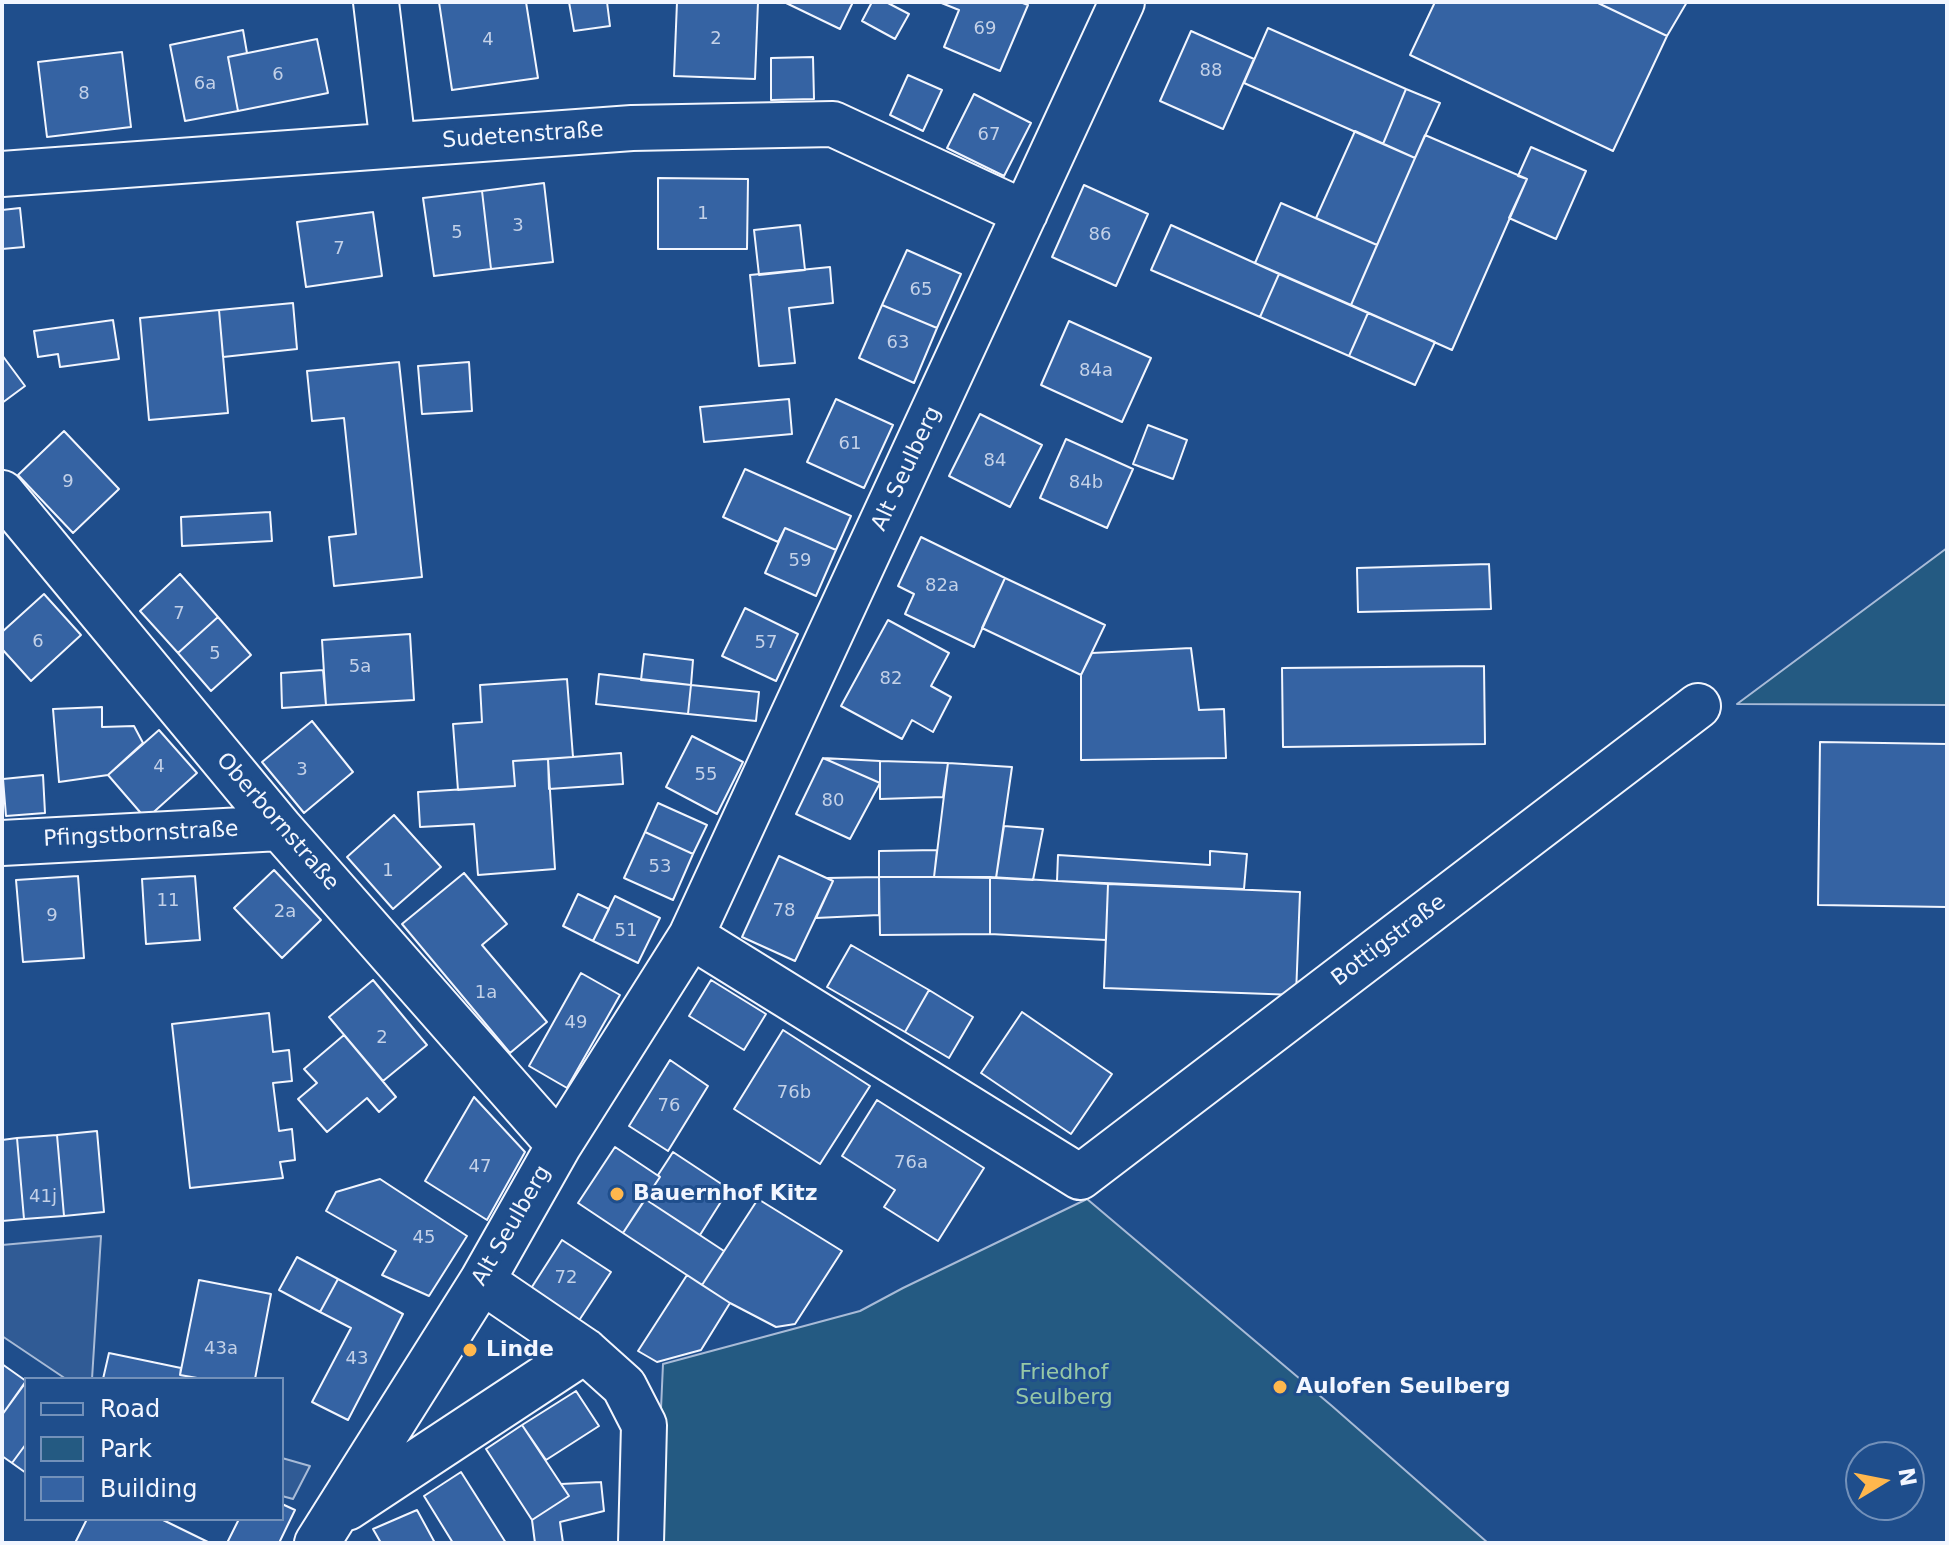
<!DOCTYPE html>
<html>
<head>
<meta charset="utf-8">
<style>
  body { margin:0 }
  #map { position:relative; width:1949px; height:1545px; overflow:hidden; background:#1f4e8c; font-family:"DejaVu Sans",sans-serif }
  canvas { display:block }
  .frame { position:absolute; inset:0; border:4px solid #f2f6ff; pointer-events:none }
  .legend { position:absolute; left:24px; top:1377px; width:260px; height:144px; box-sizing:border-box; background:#1f4e8c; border:2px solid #7391ba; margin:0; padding:10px 14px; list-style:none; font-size:24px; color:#f2f6ff }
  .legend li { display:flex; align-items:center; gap:16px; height:40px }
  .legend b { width:40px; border:2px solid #7391ba }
  .north { position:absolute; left:1845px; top:1441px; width:80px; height:80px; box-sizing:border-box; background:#1f4e8c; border:2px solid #7391ba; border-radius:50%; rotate:80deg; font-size:22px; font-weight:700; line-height:32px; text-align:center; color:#f2f6ff }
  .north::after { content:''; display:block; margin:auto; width:28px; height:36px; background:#ffb74d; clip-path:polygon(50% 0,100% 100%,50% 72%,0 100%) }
</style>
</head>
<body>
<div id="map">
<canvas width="1949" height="1545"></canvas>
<div class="frame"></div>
<ul class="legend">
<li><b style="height:10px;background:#1f4e8c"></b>Road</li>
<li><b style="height:22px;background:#245a82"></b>Park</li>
<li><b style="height:22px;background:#3563a3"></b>Building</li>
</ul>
<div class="north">N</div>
</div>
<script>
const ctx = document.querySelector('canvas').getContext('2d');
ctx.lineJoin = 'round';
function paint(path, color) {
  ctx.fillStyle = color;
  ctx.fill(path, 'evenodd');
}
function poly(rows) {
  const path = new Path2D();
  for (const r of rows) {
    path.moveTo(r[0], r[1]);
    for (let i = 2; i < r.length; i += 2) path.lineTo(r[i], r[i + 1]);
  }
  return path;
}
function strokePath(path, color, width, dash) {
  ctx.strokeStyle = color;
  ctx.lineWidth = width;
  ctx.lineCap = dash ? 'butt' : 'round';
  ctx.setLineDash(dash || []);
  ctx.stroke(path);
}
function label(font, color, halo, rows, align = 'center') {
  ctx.font = font + ' "DejaVu Sans",sans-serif';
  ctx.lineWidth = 6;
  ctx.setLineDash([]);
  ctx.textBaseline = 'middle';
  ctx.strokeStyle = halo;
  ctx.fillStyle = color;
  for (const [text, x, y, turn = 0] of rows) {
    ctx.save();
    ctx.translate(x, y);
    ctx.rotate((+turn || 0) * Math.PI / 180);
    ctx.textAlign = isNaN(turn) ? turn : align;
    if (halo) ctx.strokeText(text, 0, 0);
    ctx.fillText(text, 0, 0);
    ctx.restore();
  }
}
const green = poly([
  [1947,548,1947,705,1737,704,1947,548],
  [1087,1199,1332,1406,1488,1543,655,1543,663,1364,860,1311,903,1288,1087,1199]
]);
paint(green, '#245a82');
strokePath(green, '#a8bbd7', 2);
const parking = poly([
  [101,1236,92,1379,66,1379,2,1336,2,1245,101,1236],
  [282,1458,310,1466,293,1499,282,1496,282,1458]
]);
paint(parking, '#305b95');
strokePath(parking, '#a8bbd7', 2);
const building = poly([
  [439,2,526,2,538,78,452,90,439,2],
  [569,2,607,2,610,26,574,31,569,2],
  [677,2,758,2,755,79,674,76,677,2],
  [784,2,853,2,840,29,784,2],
  [872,2,886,2,909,14,895,39,862,21,872,2],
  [939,2,1020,2,1028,5,1000,71,944,47,959,10,939,2],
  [1435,2,1596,2,1667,36,1613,151,1410,55,1435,2],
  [1596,2,1687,2,1667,36,1596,2],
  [1268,28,1406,89,1383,144,1244,83,1268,28],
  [243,30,247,53,228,57,238,111,185,121,170,45,243,30],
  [1191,31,1254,59,1223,129,1160,101,1191,31],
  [317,39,328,93,238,111,228,57,317,39],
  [122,52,131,127,47,137,38,62,122,52],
  [813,57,814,99,771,100,771,58,813,57],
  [908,75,942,90,923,131,890,115,908,75],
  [1406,89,1440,103,1415,158,1383,144,1406,89],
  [974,94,1031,123,1004,176,947,148,974,94],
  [1355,131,1415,158,1377,245,1316,218,1355,131],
  [1425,135,1527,179,1452,350,1351,305,1425,135],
  [1531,147,1586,171,1556,239,1509,218,1527,179,1518,176,1531,147],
  [658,178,748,179,747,249,658,249,658,178],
  [544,183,553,262,491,269,482,191,544,183],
  [1084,185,1148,214,1116,286,1052,257,1084,185],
  [482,191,491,269,434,276,423,198,482,191],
  [1281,203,1377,245,1351,305,1255,263,1281,203],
  [20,208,24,247,2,249,2,210,20,208],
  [373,212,382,276,306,287,297,222,373,212],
  [800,225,805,270,759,275,754,230,800,225],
  [1171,225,1279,274,1260,317,1151,270,1171,225],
  [907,250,961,274,937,328,882,305,907,250],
  [830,267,833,303,789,308,795,363,759,366,750,275,830,267],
  [1279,274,1368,313,1349,356,1260,317,1279,274],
  [293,303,297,349,223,357,219,310,293,303],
  [882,305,937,328,914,383,859,358,882,305],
  [219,310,228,413,149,420,140,318,219,310],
  [1368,313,1435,342,1415,385,1349,356,1368,313],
  [113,320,119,359,60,367,58,354,38,357,34,331,113,320],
  [1069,321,1151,358,1122,422,1041,385,1069,321],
  [2,355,25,386,2,403,2,355],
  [399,362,422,577,334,586,329,537,356,534,344,418,312,421,307,371,399,362],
  [469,362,472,411,422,414,418,366,469,362],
  [789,399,792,434,704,442,700,407,789,399],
  [836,399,893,425,864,488,807,462,836,399],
  [980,414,1042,445,1010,507,949,476,980,414],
  [1148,425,1187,440,1173,479,1133,464,1148,425],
  [64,431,119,489,73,533,18,475,64,431],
  [1066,439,1133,469,1107,528,1040,498,1066,439],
  [745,469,851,516,836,550,785,528,778,542,723,517,745,469],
  [270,512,272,541,182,546,181,517,270,512],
  [785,528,836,550,816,596,765,573,785,528],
  [921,537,1005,578,974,647,905,614,914,594,898,586,921,537],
  [1489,564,1491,609,1358,612,1357,568,1489,564],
  [180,574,218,617,178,653,140,611,180,574],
  [1005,578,1105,625,1081,675,982,628,1005,578],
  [44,594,81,635,31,681,2,649,2,632,44,594],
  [745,608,798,634,776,681,722,656,745,608],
  [218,617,251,655,211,691,178,653,218,617],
  [888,620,949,653,931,686,951,697,933,732,912,720,902,739,841,706,888,620],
  [410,634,414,700,326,705,322,640,410,634],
  [1191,648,1199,710,1224,709,1226,758,1081,760,1081,675,1092,653,1191,648],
  [644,654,693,660,691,685,641,680,644,654],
  [1484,666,1485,744,1283,747,1282,668,1484,666],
  [323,670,326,705,282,708,281,673,323,670],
  [599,674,691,685,688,714,596,704,599,674],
  [567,679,573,757,513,761,515,786,458,790,453,724,482,722,480,685,567,679],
  [691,685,759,692,756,721,688,714,691,685],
  [102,707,102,727,134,726,143,743,108,775,59,782,53,709,102,707],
  [312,721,353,772,304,813,262,762,312,721],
  [159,730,197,773,146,819,108,775,159,730],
  [692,736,743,762,717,814,666,787,692,736],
  [1820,742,1947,744,1947,907,1818,905,1820,742],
  [621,753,623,784,549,789,548,759,621,753],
  [823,758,880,761,880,783,823,758],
  [823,758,880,783,850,839,796,814,823,758],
  [548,759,555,869,478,875,474,824,420,827,418,792,515,786,513,761,548,759],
  [880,761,948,763,943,797,880,799,880,761],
  [948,763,1012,767,996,878,934,877,948,763],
  [43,775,45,813,6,816,3,779,43,775],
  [658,803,707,825,693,854,645,832,658,803],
  [394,815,441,867,393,909,347,857,394,815],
  [1004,826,1043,829,1033,880,996,878,1004,826],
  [645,832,693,854,673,900,624,878,645,832],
  [937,850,934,877,879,877,879,851,937,850],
  [1210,851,1247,854,1244,889,1057,881,1058,855,1210,865,1210,851],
  [779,856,833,881,795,961,742,937,779,856],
  [274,870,321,920,282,958,234,908,274,870],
  [464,873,507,924,482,945,547,1022,510,1053,402,924,464,873],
  [78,876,84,958,23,962,16,880,78,876],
  [195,876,200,940,146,944,142,879,195,876],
  [879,877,879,915,816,918,833,881,827,878,879,877],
  [879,877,990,877,990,934,880,935,879,877],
  [990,877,1108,884,1106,940,990,934,990,877],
  [1108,884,1300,892,1296,995,1104,988,1108,884],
  [578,894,609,909,593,941,563,926,578,894],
  [615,896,660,918,638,963,593,941,615,896],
  [851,945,929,990,905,1032,827,987,851,945],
  [581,973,620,995,567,1088,529,1066,581,973],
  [373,980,427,1045,383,1081,329,1017,373,980],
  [711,980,766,1014,744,1050,689,1016,711,980],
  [929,990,973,1017,949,1058,905,1032,929,990],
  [1022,1012,1112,1074,1071,1134,981,1073,1022,1012],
  [269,1013,273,1052,289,1050,292,1081,273,1083,279,1131,292,1129,295,1160,280,1162,283,1178,190,1188,172,1024,269,1013],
  [783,1030,870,1086,820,1164,734,1109,783,1030],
  [344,1035,396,1097,379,1112,367,1098,327,1132,298,1099,317,1083,304,1069,344,1035],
  [670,1060,708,1086,668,1151,629,1126,670,1060],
  [474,1097,525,1152,487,1220,425,1181,474,1097],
  [877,1100,984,1168,938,1241,884,1207,895,1190,842,1156,877,1100],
  [97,1131,104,1212,64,1216,57,1135,97,1131],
  [57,1135,64,1216,24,1219,17,1138,57,1135],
  [17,1138,24,1219,2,1221,2,1140,17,1138],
  [615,1147,660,1177,623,1233,578,1203,615,1147],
  [673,1152,729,1189,700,1235,645,1199,660,1177,658,1175,673,1152],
  [380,1179,467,1236,429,1296,382,1275,396,1251,326,1211,336,1192,380,1179],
  [645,1199,724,1251,702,1285,623,1233,645,1199],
  [758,1199,842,1251,795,1324,776,1327,730,1303,702,1285,758,1199],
  [562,1240,611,1272,578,1322,530,1290,562,1240],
  [297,1257,338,1279,320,1312,279,1290,297,1257],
  [687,1275,730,1303,701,1350,657,1362,638,1351,687,1275],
  [338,1279,403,1314,348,1420,312,1402,351,1328,320,1312,338,1279],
  [199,1280,271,1294,255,1379,203,1379,180,1375,199,1280],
  [109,1353,181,1368,180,1375,203,1379,103,1379,109,1353],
  [2,1364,26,1381,2,1415,2,1364],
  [26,1382,26,1444,12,1463,2,1456,2,1415,26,1382],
  [576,1391,599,1426,546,1460,522,1425,576,1391],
  [522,1425,569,1496,532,1520,486,1449,522,1425],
  [26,1444,26,1473,12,1463,26,1444],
  [461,1472,506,1543,453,1543,424,1496,461,1472],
  [601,1482,604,1511,560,1522,563,1543,535,1543,532,1520,569,1496,561,1484,601,1482],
  [282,1504,295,1510,279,1543,227,1543,239,1519,282,1519,282,1504],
  [417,1510,435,1543,381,1543,373,1529,417,1510],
  [87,1519,161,1519,210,1543,75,1543,87,1519]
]);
paint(building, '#3563a3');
strokePath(building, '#f2f6ff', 2);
const minor = poly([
  [376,2,393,145],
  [2,174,632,128,833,124,1025,213],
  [2,493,280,828,559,1145],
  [2,843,280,828],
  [691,936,1080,1177,1698,706],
  [482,1281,585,1351,624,1386,644,1425,641,1543],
  [347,1508,585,1351],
  [317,1543,482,1281,559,1145,691,936,1122,2]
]);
strokePath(minor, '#f2f6ff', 48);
strokePath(minor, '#1f4e8c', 44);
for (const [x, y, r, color] of [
  [617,1194,8,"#ffb74d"],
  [470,1350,8,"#ffb74d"],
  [1280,1387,8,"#ffb74d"]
]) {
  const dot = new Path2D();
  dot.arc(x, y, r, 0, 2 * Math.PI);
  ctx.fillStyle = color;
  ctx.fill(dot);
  strokePath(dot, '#1f4e8c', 3);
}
label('18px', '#c3d1e8', null, [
  ["69",985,29],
  ["2",716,39],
  ["4",488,40],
  ["88",1211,71],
  ["6",278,75],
  ["6a",205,84],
  ["8",84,94],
  ["67",989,135],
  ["1",703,214],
  ["3",518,226],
  ["5",457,233],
  ["86",1100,235],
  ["7",339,249],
  ["65",921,290],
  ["63",898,343],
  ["84a",1096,371],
  ["61",850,444],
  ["84",995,461],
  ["9",68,482],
  ["84b",1086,483],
  ["59",800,561],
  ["82a",942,586],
  ["7",179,614],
  ["6",38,642],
  ["57",766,643],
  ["5",215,654],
  ["5a",360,667],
  ["82",891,679],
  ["4",159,767],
  ["3",302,770],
  ["55",706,775],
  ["80",833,801],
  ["53",660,867],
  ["1",388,871],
  ["11",168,901],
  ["78",784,911],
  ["2a",285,912],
  ["9",52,916],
  ["51",626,931],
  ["1a",486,993],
  ["49",576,1023],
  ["2",382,1038],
  ["76b",794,1093],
  ["76",669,1106],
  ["76a",911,1163],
  ["47",480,1167],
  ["41j",43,1197],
  ["45",424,1238],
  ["72",566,1278],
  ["43a",221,1349],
  ["43",357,1359]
]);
label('22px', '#f2f6ff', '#1f4e8c', [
  ["Sudetenstraße",523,136,-4],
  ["Alt Seulberg",907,469,-65],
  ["Oberbornstraße",277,822,49],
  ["Pfingstbornstraße",141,835,-3],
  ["Bottigstraße",1389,941,-37],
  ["Alt Seulberg",512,1226,-60]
]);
label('bold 22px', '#f2f6ff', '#1f4e8c', [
  ["Bauernhof Kitz",633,1194],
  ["Linde",486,1350],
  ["Aulofen Seulberg",1296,1387]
], 'left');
label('22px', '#97c8a6', '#1f4e8c', [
  ["Friedhof",1064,1373],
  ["Seulberg",1064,1398]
]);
</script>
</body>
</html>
